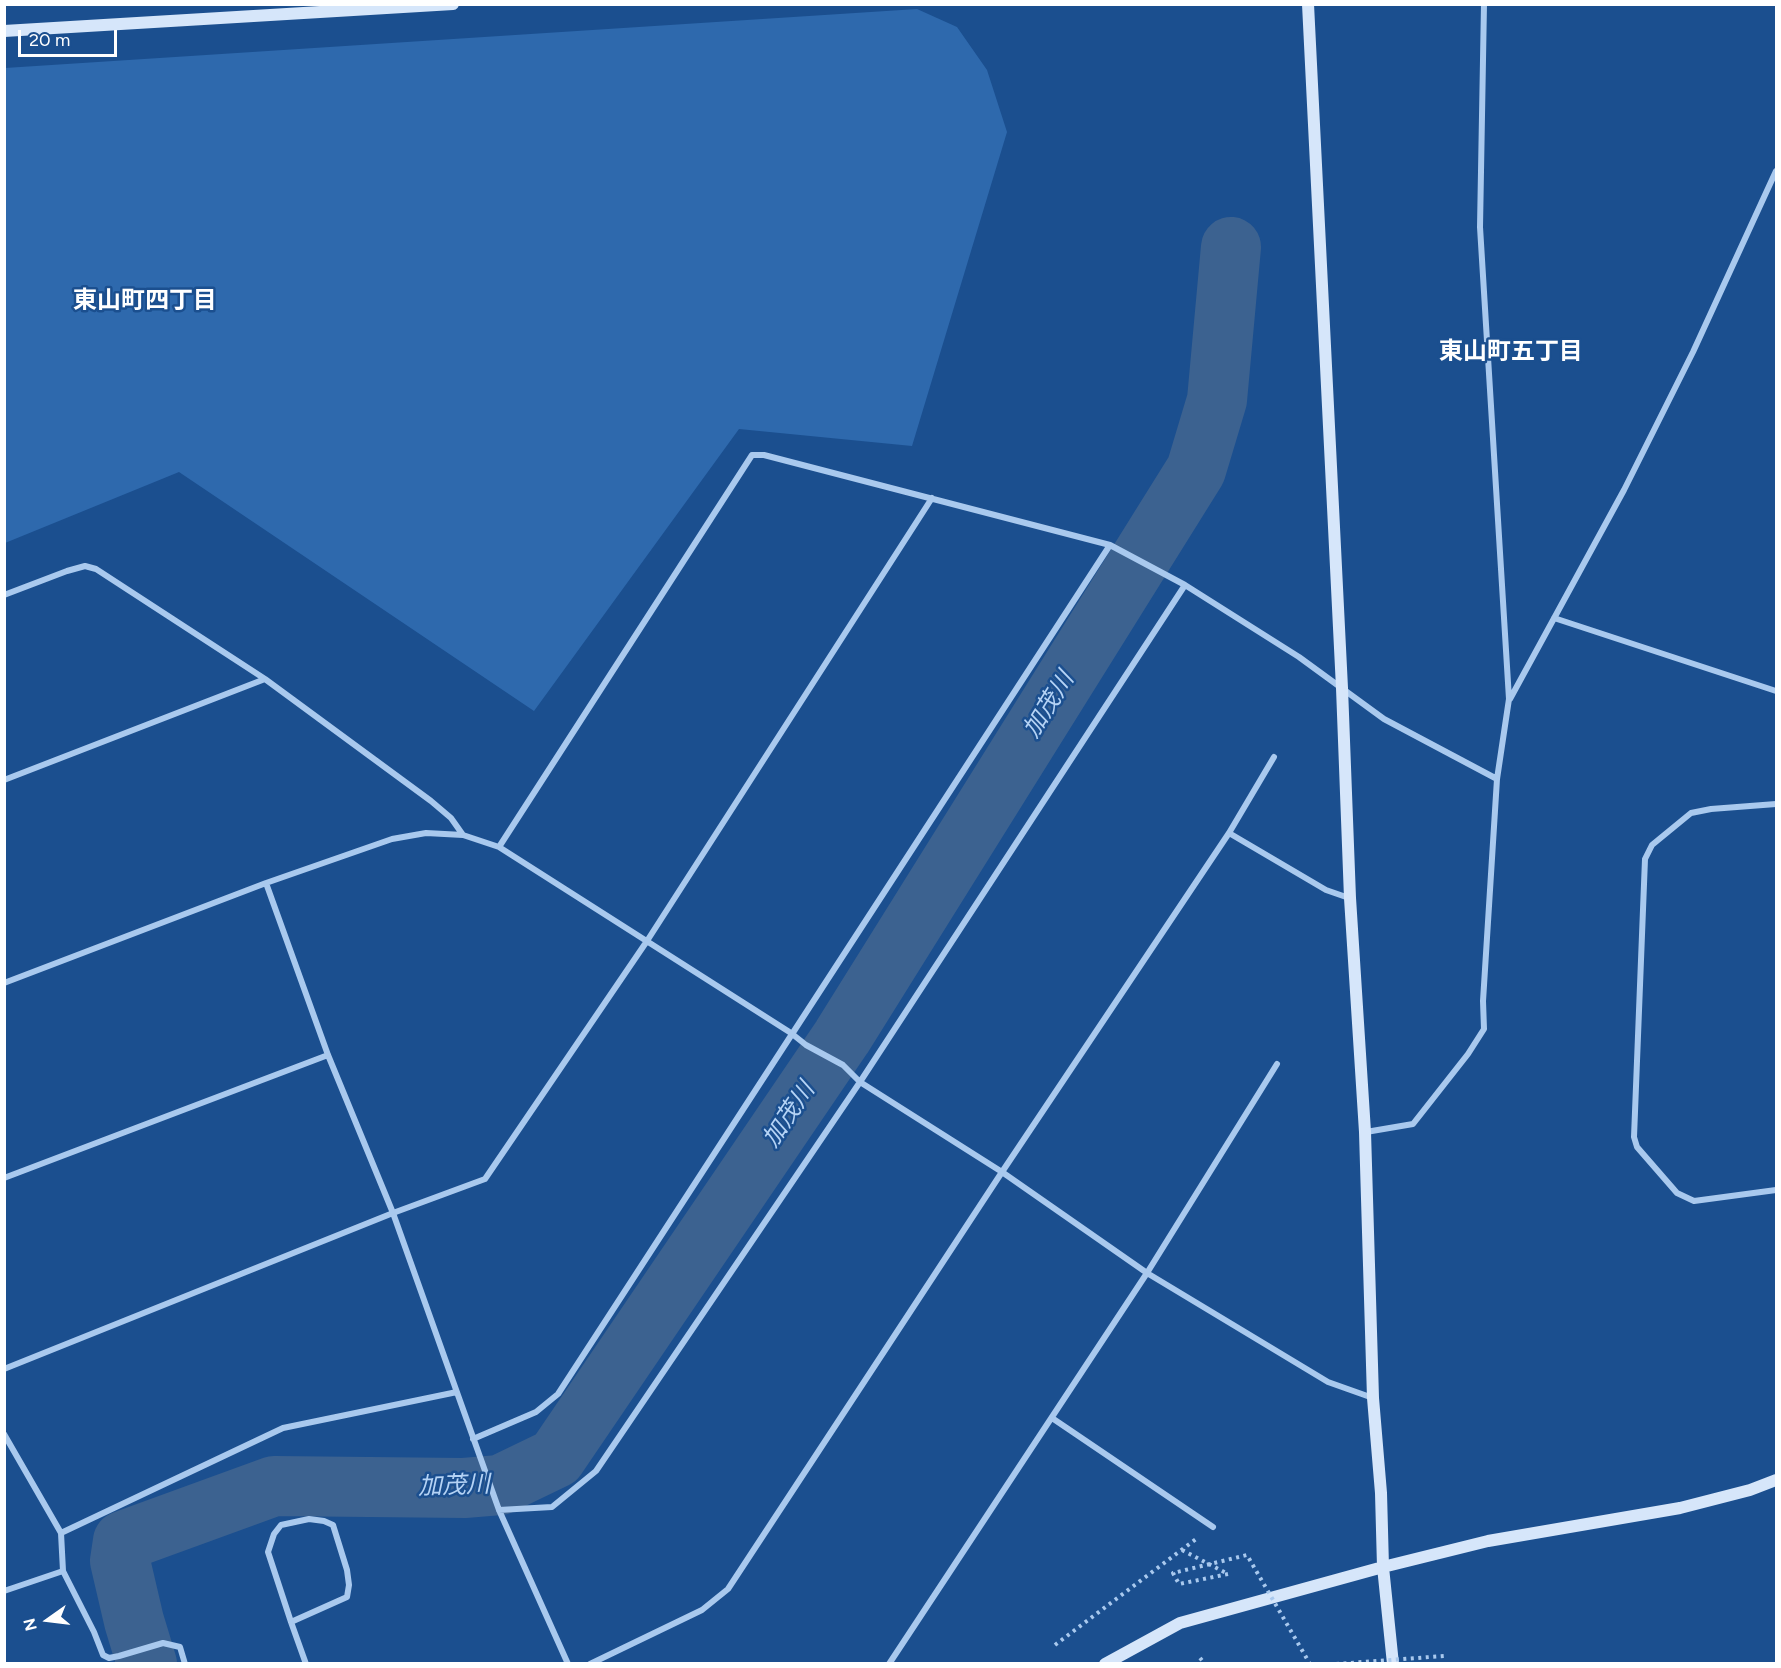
<!DOCTYPE html>
<meta charset="utf-8">
<style>
body{margin:0}
#map{position:relative;width:1781px;height:1668px;overflow:hidden;background:#1b4f8f;font-family:Figtree,sans-serif}
canvas{display:block}
.frame{position:absolute;inset:0;border:6px solid #fff;pointer-events:none}
.north{position:absolute;left:18px;top:1590px;width:60px;height:60px;-webkit-text-stroke:4px #1b4f8f;paint-order:stroke;rotate:256deg;font-size:16px;font-weight:700;line-height:24px;text-align:center;color:#fff}
.north::after{content:'';display:block;margin:auto;width:21px;height:27px;background:#fff;clip-path:polygon(50% 0,100% 100%,50% 72%,0 100%)}
.scale{position:absolute;left:18px;top:30px;width:99px;height:27px;box-sizing:border-box;border:3px solid #fff;border-top:0;padding-left:8px;font-size:18px;line-height:21px;white-space:nowrap;color:#fff;-webkit-text-stroke:4px #1b4f8f;paint-order:stroke}
</style>
<div id="map">
<canvas width="1781" height="1668"></canvas>
<div class="frame"></div>
<div class="north">N</div>
<div class="scale">20 m</div>
</div>
<script>
const ctx = document.querySelector('canvas').getContext('2d');
ctx.lineJoin = 'round';
function fillPath(path, color) {
  ctx.fillStyle = color;
  ctx.fill(path, 'evenodd');
}
function poly(rows) {
  const path = new Path2D();
  for (const r of rows) {
    path.moveTo(r[0], r[1]);
    for (let i = 2; i < r.length; i += 2) path.lineTo(r[i], r[i + 1]);
  }
  return path;
}
function trace(path, color, width, dash) {
  ctx.strokeStyle = color;
  ctx.lineWidth = width;
  ctx.lineCap = dash ? 'butt' : 'round';
  ctx.setLineDash(dash || []);
  ctx.stroke(path);
}
function write(font, color, halo, rows, align = 'center') {
  ctx.font = font + ' Figtree,"Noto Sans JP",sans-serif';
  ctx.lineWidth = 5;
  ctx.setLineDash([]);
  ctx.textBaseline = 'middle';
  ctx.strokeStyle = halo;
  ctx.fillStyle = color;
  for (const [text, x, y, turn = 0] of rows) {
    ctx.save();
    ctx.translate(x, y);
    ctx.rotate((+turn || 0) * Math.PI / 180);
    ctx.textAlign = isNaN(turn) ? turn : align;
    if (halo) ctx.strokeText(text, 0, 0);
    ctx.fillText(text, 0, 0);
    ctx.restore();
  }
}
fillPath(poly([
 [917,9,957,27,987,70,1007,132,912,446,739,429,534,711,179,472,5,543,5,68]
]), '#2e69ad');
trace(poly([
 [147,1664,134,1621,120,1561,123,1541,274,1486,464,1488,500,1485,556,1458,842,1037,1196,470,1217,400,1231,247]
]), '#3c6290', 60);
trace(poly([
 [1182,1550,1228,1574],
 [1055,1645,1196,1539],
 [1200,1658,1205,1664]
]), '#a9c9ee', 4, [3, 4.5]);
trace(poly([
 [4,595,67,571,85,566,96,569,265,679,431,801,451,818,463,835,499,847,791,1033,806,1045,843,1065,860,1082,1002,1172,1147,1273,1328,1382,1373,1398],
 [1554,618,1776,691],
 [1510,699,1624,490,1693,352,1776,171],
 [4,780,265,679],
 [1776,804,1711,809,1691,813,1652,845,1645,859,1634,1137,1637,1147,1677,1193,1694,1201,1776,1190],
 [1229,833,1326,890,1349,898],
 [499,847,752,455,764,455,1110,545,1185,585,1299,657,1384,719,1497,779],
 [266,883,328,1055,393,1213,499,1510,568,1664],
 [4,983,266,883,392,839,426,833,463,835],
 [1366,1132,1413,1124,1468,1054,1484,1029,1483,1001,1497,779,1509,699,1480,227,1484,4],
 [4,1178,328,1055],
 [4,1369,393,1213,485,1179,647,941,932,498],
 [1052,1418,1213,1527],
 [4,1434,61,1533,63,1571,4,1591],
 [473,1439,536,1412,558,1394,1110,545],
 [499,1510,552,1507,596,1471,860,1082,1185,585],
 [61,1533,283,1428,457,1392],
 [63,1571,94,1632,103,1655,109,1658,119,1656,163,1643,180,1647,185,1664],
 [291,1622,347,1597,349,1585,347,1570,333,1525,324,1521,309,1519,281,1525,274,1534,268,1552,291,1622,306,1664],
 [590,1664,702,1610,728,1589,1002,1172,1229,833,1274,757],
 [889,1664,1147,1273,1277,1064]
]), '#a9c9ee', 6);
trace(poly([
 [1308,4,1342,688,1350,898,1365,1132,1373,1398,1381,1493,1383,1567,1393,1664],
 [4,31,453,4],
 [1105,1664,1180,1623,1383,1567,1488,1541,1680,1508,1750,1490,1776,1480]
]), '#d6e6fa', 12);
trace(poly([
 [1228,1574,1179,1584,1173,1573,1247,1555,1310,1664],
 [1336,1664,1444,1656]
]), '#a9c9ee', 4, [3, 4.5]);
write('bold 24px', '#fff', '#1b4f8f', [
 ["東山町四丁目",145,301],
 ["東山町五丁目",1511,352]
]);
write('italic 24px', '#b5d3f5', '#1b4f8f', [
 ["加茂川",1049,705,-58],
 ["加茂川",789,1115,-56],
 ["加茂川",454,1486,-2]
]);
</script>
